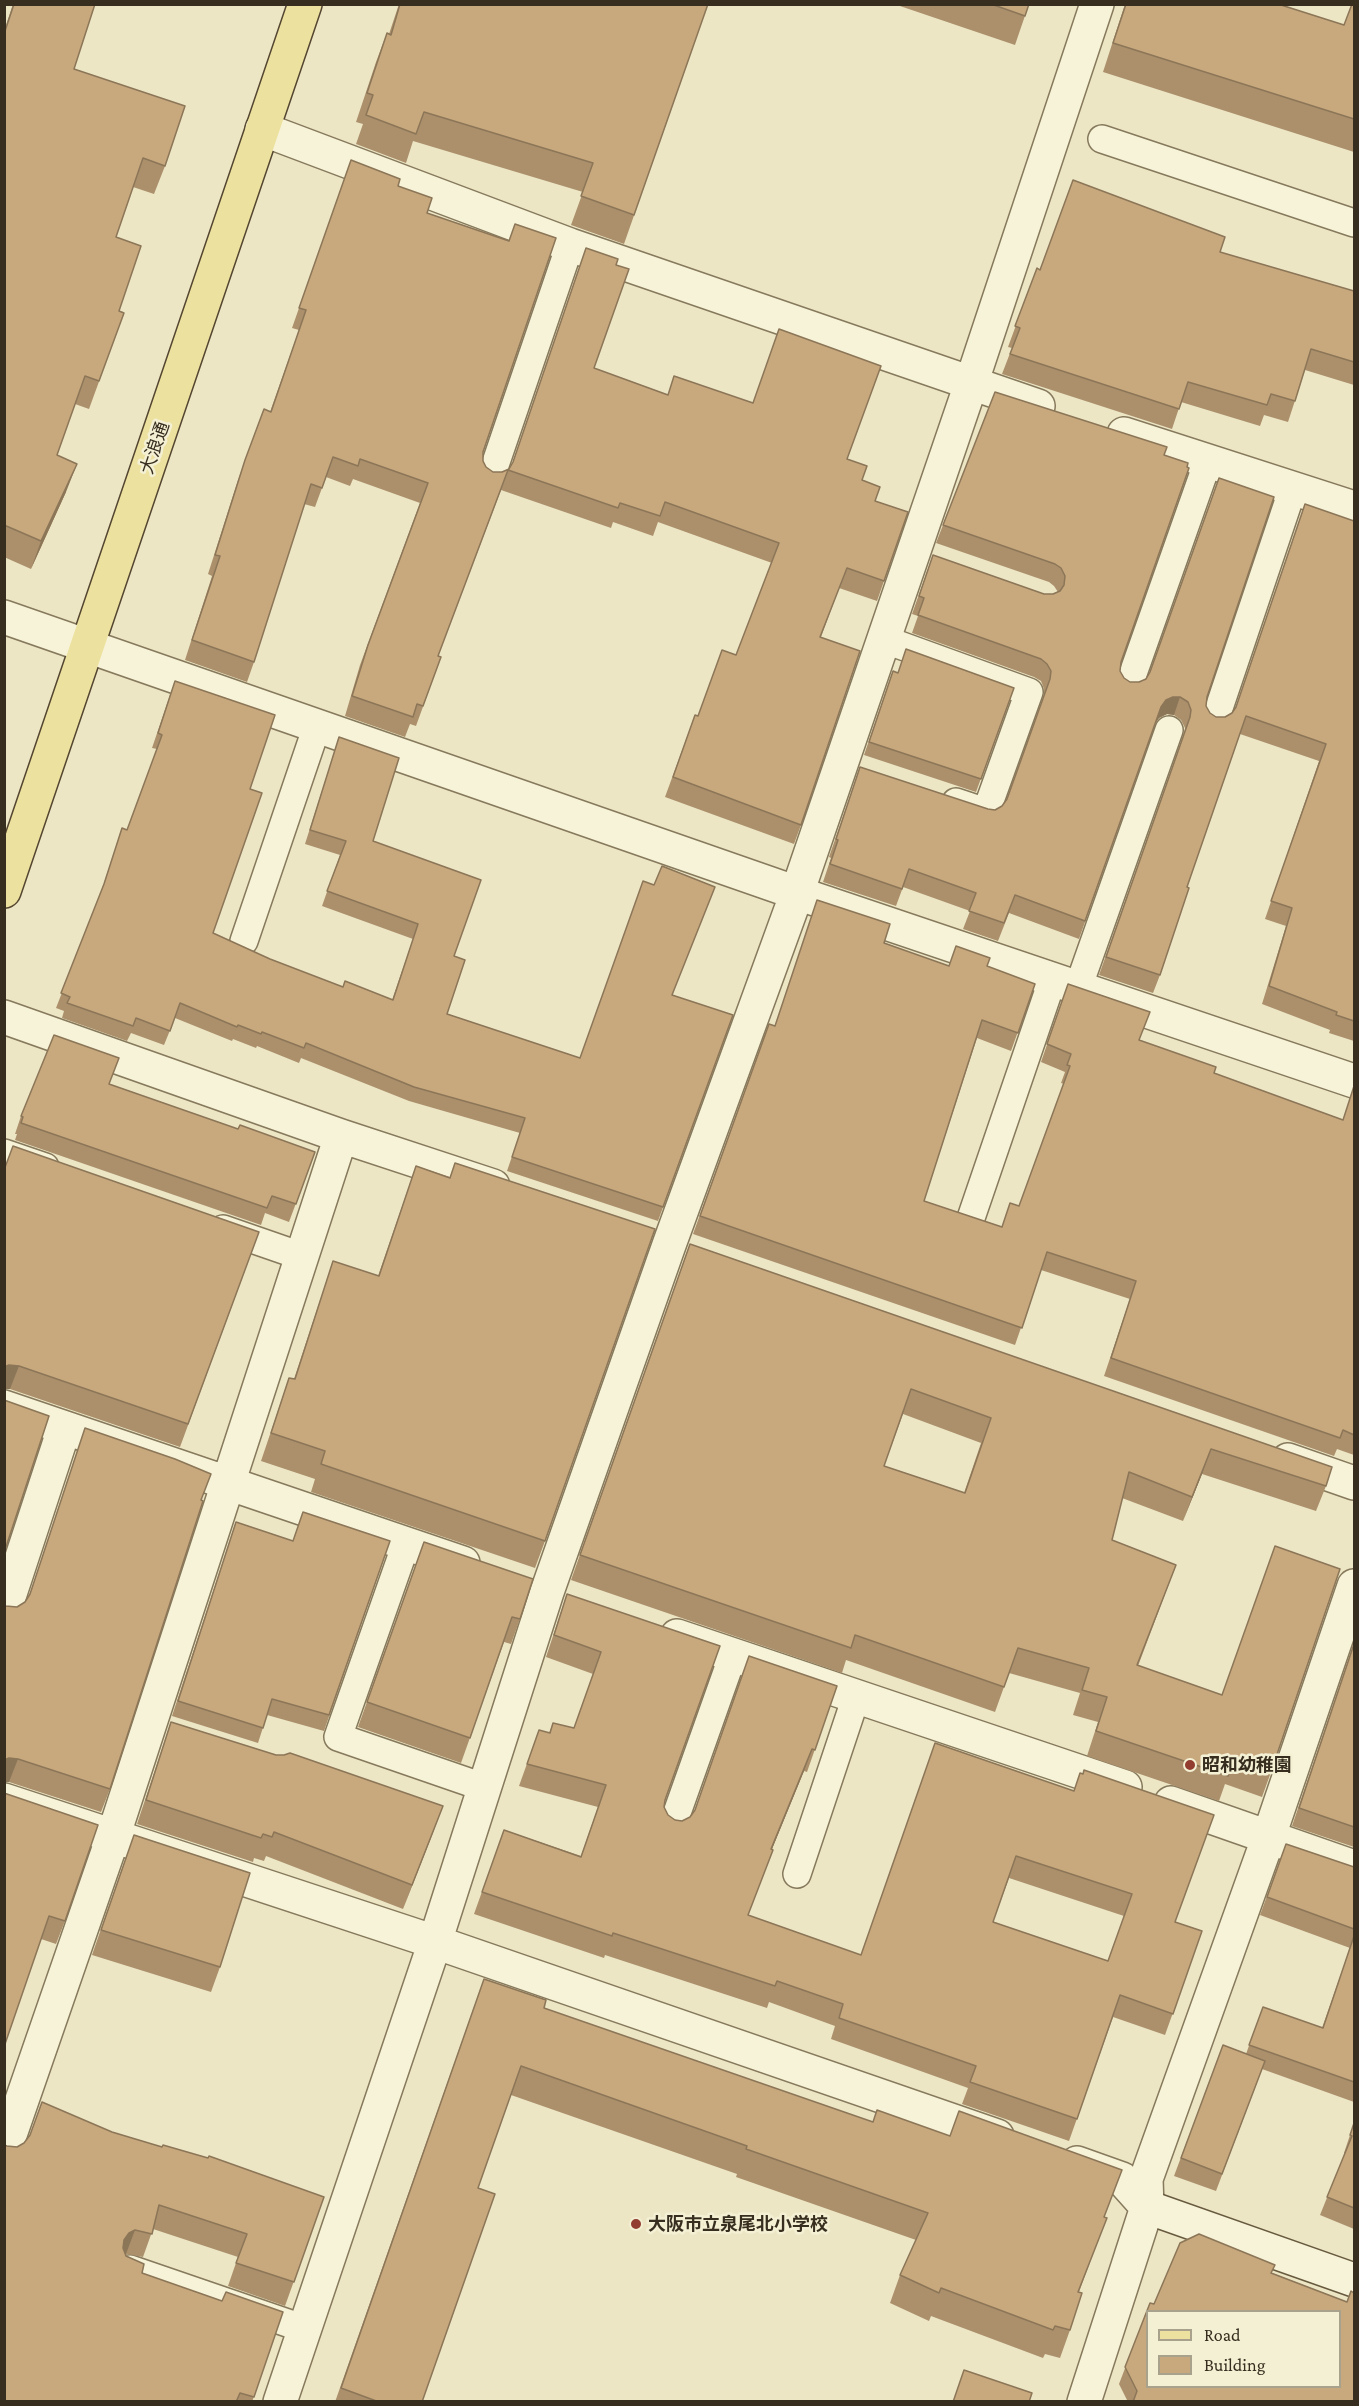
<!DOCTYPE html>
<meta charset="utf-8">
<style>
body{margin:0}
#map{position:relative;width:1359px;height:2406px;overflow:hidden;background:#ece6c5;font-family:"Crimson Pro",serif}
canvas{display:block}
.frame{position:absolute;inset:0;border:6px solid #372e1f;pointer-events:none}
.legend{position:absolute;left:1146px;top:2310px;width:195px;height:78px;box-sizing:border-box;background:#f4f0d4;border:2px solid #a8a28c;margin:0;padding:8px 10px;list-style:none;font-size:18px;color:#372e1f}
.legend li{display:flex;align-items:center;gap:12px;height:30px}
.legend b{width:30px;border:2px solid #a8a28c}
</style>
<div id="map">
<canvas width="1359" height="2406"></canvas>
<div class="frame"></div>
<ul class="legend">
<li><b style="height:8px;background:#ede19f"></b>Road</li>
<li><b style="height:16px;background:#c8a87d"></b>Building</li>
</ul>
</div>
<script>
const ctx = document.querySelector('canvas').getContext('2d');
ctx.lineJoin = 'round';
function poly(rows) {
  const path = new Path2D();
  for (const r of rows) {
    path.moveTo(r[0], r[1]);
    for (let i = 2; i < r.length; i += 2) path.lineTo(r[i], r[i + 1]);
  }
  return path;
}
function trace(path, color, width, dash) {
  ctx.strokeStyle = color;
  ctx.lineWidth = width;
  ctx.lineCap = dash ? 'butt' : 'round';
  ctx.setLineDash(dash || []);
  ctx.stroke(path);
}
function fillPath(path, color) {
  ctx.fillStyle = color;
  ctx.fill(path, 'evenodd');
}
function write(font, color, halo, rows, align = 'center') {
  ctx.font = font + ' "Crimson Pro","Noto Sans JP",serif';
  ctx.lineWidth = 5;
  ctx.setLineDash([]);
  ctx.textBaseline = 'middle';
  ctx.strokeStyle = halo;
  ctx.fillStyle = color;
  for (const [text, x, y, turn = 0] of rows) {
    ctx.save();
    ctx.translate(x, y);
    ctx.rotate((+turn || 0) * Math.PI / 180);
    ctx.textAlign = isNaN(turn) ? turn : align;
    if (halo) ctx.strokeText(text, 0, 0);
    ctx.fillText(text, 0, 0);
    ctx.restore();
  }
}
const lane = poly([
 [1102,139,1354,223],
 [491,477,570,245],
 [883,639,1029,692,986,812,956,802],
 [1129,685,1208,461],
 [1215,720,1293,488],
 [244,941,317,726],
 [1078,988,1169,730],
 [4,1153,45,1167],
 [971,1218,1052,981],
 [223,1229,301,1256],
 [406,1544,338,1737,483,1787],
 [672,1827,733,1655],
 [797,1874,856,1697],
 [130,2269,305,2329]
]);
const street = poly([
 [262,129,570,245,1038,406],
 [1124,434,1354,508],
 [4,617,797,893,1354,1081],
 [4,1017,341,1136,493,1186],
 [4,1407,463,1563],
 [1288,1460,1354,1483],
 [4,1612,64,1429],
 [677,1636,1125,1787],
 [4,1800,435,1942,997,2136],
 [1171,1803,1354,1867],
 [4,2152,113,1837,341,1136],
 [1077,2163,1122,2179,1147,2207],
 [280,2402,435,1942,547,1592,669,1245,797,893,971,384,1097,4],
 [1084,2402,1147,2207,1146,2179,1269,1836,1354,1586]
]);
const secondary = poly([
 [1147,2207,1354,2280]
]);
const primary = poly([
 [4,891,305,4]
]);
trace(lane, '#86795c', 30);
trace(street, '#86795c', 36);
trace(secondary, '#685a3f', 36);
trace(primary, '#544630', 36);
trace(lane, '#f7f3d8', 27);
trace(street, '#f7f3d8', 33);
trace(secondary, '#f7f3d8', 33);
trace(primary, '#ede19f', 33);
fillPath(poly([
 [13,4,95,4,74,69,165,166,154,194,133,187,116,237,119,311,124,313,89,409,75,404,57,455,66,492,31,569,4,557,4,31],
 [399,4,708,4,624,244,571,225,583,192,413,141,406,163,356,144,363,124,356,122,376,62,387,33,389,34],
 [894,4,1029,4,1015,45],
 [1125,4,1278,4,1344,25,1354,4,1354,152,1103,72],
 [351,160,398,186,427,213,483,452,483,461,486,467,493,472,502,472,509,469,512,464,616,265,594,368,847,459,862,480,875,501,884,581,877,601,839,588,821,637,801,825,794,844,665,797,695,715,698,716,736,655,772,563,658,522,653,536,613,522,611,528,501,490,438,656,441,657,416,726,410,724,405,737,345,716,360,665,420,503,353,479,350,486,326,477,315,507,304,504,254,662,247,682,185,660,212,576,208,574,238,480,264,409,270,412,299,330,292,328],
 [1220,252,1354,291,1354,385,1305,370,1288,422,1264,415,1260,426,1181,402,1172,429,1002,374,1012,348,1008,347,1037,268,1040,270],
 [1164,455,1121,662,1120,671,1124,678,1130,682,1207,697,1206,706,1210,713,1216,717,1225,717,1232,713,1354,521,1354,1041,1329,1033,1330,1030,1262,1004,1286,926,1265,919,1319,761,1240,734,1187,887,1160,975,1153,993,1099,975,1184,735,1185,728,1181,720,1174,715,1167,714,1159,718,1155,724,1079,939,1009,913,998,941,963,929,970,911,903,887,896,906,823,882,831,858,829,857,854,785,988,809,995,810,1002,806,1007,800,1044,697,1044,689,1041,681,1034,677,912,633,918,616,912,614,933,555,1044,594,1053,594,1058,592,1054,586,1049,582,936,543,943,525],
 [893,671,898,673,1014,688,976,792,864,755],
 [170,695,250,789,213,933,270,959,343,987,392,1000,413,939,322,906,340,855,305,844,339,737,373,841,454,956,447,1014,580,1058,672,995,733,1015,658,1221,507,1171,520,1133,409,1101,301,1058,299,1063,257,1046,256,1048,233,1039,232,1041,175,1018,164,1045,131,1033,127,1041,62,1018,64,1011,56,1008,101,892,122,828,127,830,157,749,152,748],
 [817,900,884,943,949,966,987,966,1035,984,1011,1051,977,1038,924,1201,1002,1227,1010,1203,1019,1206,1064,1084,1061,1083,1065,1072,1041,1062,1068,984,1139,1040,1214,1073,1343,1120,1354,1086,1354,1455,1337,1449,1334,1456,1104,1376,1130,1299,1041,1270,1015,1345,693,1234,769,1024,775,1026],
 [109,1084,238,1129,315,1152,289,1222,265,1213,261,1225,15,1140,17,1134,15,1134,21,1116],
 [455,1163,545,1541,535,1568,311,1492,315,1479,261,1461,289,1378,294,1379,333,1261,378,1276,416,1166,450,1177],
 [4,1169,259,1232,180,1447,10,1389,4,1389],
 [690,1244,1326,1486,1316,1511,1202,1474,1183,1521,1122,1498,1112,1540,1176,1565,1138,1666,1271,1772,1262,1797,1225,1784,1219,1801,1087,1756,1098,1722,1073,1715,1080,1693,1009,1673,995,1712,846,1660,842,1673,571,1580],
 [903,1414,981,1443,964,1493,884,1466],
 [85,1428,201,1500,110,1789,101,1812,9,1782,6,1606,17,1607,25,1602,29,1597],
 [236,1522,293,1541,390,1541,324,1731,267,1715,258,1743,172,1716],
 [424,1542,520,1619,511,1644,504,1642,461,1763,358,1727],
 [567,1594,720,1646,665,1800,664,1807,668,1815,675,1820,682,1821,690,1817,837,1686,807,1772,804,1771,772,1849,748,1915,861,1955,935,1743,1175,1922,1202,1931,1165,2035,1113,2017,1069,2141,962,2104,968,2088,831,2039,835,2026,769,2002,767,2008,605,1955,604,1958,474,1914,504,1830,581,1856,598,1807,519,1786,539,1730,549,1733,553,1723,574,1728,593,1674,546,1657],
 [1009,1878,1124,1916,1108,1961,993,1922],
 [1354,1643,1354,1847,1292,1826],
 [171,1722,434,1830,403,1909,266,1856,264,1861,254,1858,253,1862,137,1824],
 [4,1793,65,1921,56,1944,41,1939],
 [1286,1844,1354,1867,1354,2102,1262,2069,1216,2191,1174,2176,1223,2045,1246,2054,1263,2007,1322,2028,1350,1948,1260,1915],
 [125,1860,220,1967,211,1992,92,1955],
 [474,2007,544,2008,1104,2217,1096,2246,1079,2292,1070,2330,1060,2358,1045,2354,1043,2358,931,2316,929,2321,890,2303,900,2275,916,2240,736,2177,737,2174,511,2095,478,2188,422,2402,335,2402],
 [1354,2123,1354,2229,1320,2215,1345,2153,1344,2153],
 [112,2132,324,2197,285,2306,228,2286,238,2257,153,2229,143,2257,126,2254,142,2273,222,2301,283,2312,252,2402,4,2402,7,2146,17,2147],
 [1272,2273,1347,2302,1354,2402,1128,2402,1119,2384,1150,2303,1154,2304]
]), '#ac906c');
fillPath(poly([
 [77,464,66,492,31,569,41,541],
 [1173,697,1180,697,1174,715,1167,714,1159,718,1154,725,1161,707,1166,700],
 [9,1365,19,1366,10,1389,4,1389,4,1367],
 [1211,1449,1202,1474,1183,1521,1192,1497],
 [812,1749,804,1771,763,1871,771,1849],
 [9,1758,18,1759,9,1782,4,1782,4,1760],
 [443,1806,434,1830,403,1909,412,1885],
 [135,2230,126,2254,120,2257,124,2240,129,2233]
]), '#8c7658');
const building = poly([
 [14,4,95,4,74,69,185,106,165,166,143,158,116,237,141,246,119,311,124,313,99,381,85,376,57,455,77,464,41,541,4,525,4,34,14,4],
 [400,4,708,4,634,215,581,196,593,163,424,112,416,134,366,115,373,95,367,93,387,33,391,35,400,4],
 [991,4,1029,4,1025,16,991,4],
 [1126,4,1278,4,1344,25,1352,4,1354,4,1354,119,1113,43,1126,4],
 [351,160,400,179,398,186,432,198,427,213,509,241,515,224,556,238,483,452,483,461,486,467,493,472,502,472,509,469,513,462,586,248,618,259,616,265,629,269,594,368,668,395,674,376,753,403,779,329,881,366,847,459,867,466,862,480,880,487,875,501,908,512,884,581,847,568,820,637,860,651,801,825,673,777,695,715,698,716,722,650,736,655,779,543,665,502,660,516,620,503,618,508,508,470,438,656,441,657,423,706,417,704,413,717,352,696,368,645,428,483,360,459,358,466,333,457,322,488,311,484,254,662,192,640,220,556,215,555,245,460,264,409,271,412,306,310,299,308,351,160],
 [1073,180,1225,237,1220,252,1354,291,1354,362,1311,349,1295,401,1271,394,1267,405,1188,382,1179,409,1010,354,1020,328,1015,326,1037,268,1040,270,1073,180],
 [995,392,1167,447,1164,455,1188,463,1187,467,1189,468,1121,662,1120,671,1124,678,1130,682,1139,682,1146,679,1150,672,1219,478,1274,497,1207,697,1206,706,1210,713,1216,717,1225,717,1232,713,1236,707,1305,504,1354,521,1354,1021,1336,1015,1337,1012,1269,986,1292,908,1271,901,1326,744,1246,716,1187,887,1189,888,1160,975,1106,957,1190,717,1191,710,1188,702,1180,697,1173,697,1166,700,1161,707,1085,921,1015,895,1004,923,969,911,976,893,909,869,902,889,830,864,838,840,836,839,860,767,988,809,995,810,1002,806,1007,799,1050,679,1051,671,1047,664,1041,659,918,615,924,598,919,596,933,555,1044,594,1053,594,1060,591,1064,585,1065,576,1061,568,1055,564,943,525,995,392],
 [906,649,1014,688,981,779,869,742,893,671,898,673,906,649],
 [175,681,275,715,250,789,262,793,213,933,270,959,343,987,345,981,393,1000,418,924,327,891,346,841,310,830,339,737,399,758,373,841,481,880,454,956,465,960,447,1014,580,1058,643,881,654,885,662,866,715,887,672,995,733,1015,663,1207,512,1157,525,1118,414,1087,306,1043,304,1048,262,1032,261,1034,238,1025,237,1027,180,1003,170,1031,136,1018,133,1026,67,1003,70,997,61,993,104,884,122,828,127,830,162,735,158,733,175,681],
 [817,900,890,924,884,943,949,966,956,946,990,958,987,966,1035,984,1018,1033,982,1020,924,1201,1002,1227,1010,1203,1019,1206,1070,1066,1067,1065,1071,1054,1047,1044,1068,984,1150,1012,1139,1040,1216,1067,1214,1073,1343,1120,1354,1086,1354,1435,1343,1430,1340,1438,1111,1358,1136,1281,1047,1252,1022,1328,700,1216,769,1024,775,1026,817,900],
 [54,1035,119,1058,109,1084,238,1129,240,1125,315,1152,296,1204,272,1196,267,1208,21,1123,23,1117,21,1116,54,1035],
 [13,1146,259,1232,188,1424,19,1366,9,1365,4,1367,4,1170,13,1146],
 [455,1163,655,1229,545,1541,321,1464,325,1451,271,1433,289,1378,295,1379,333,1261,379,1276,416,1166,450,1178,455,1163],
 [690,1244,1332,1467,1326,1486,1211,1449,1192,1497,1129,1472,1112,1540,1176,1565,1137,1665,1222,1695,1275,1546,1340,1569,1271,1772,1234,1759,1228,1776,1096,1731,1107,1697,1082,1690,1089,1668,1018,1648,1004,1687,855,1635,851,1648,580,1555,690,1244],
 [911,1389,991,1418,965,1493,884,1466,911,1389],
 [4,1400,49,1416,4,1553,4,1400],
 [85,1428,175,1459,211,1474,201,1500,203,1501,110,1789,18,1759,9,1758,4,1760,4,1605,6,1606,17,1607,25,1602,30,1594,85,1428],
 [303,1512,390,1541,329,1715,272,1699,263,1728,178,1701,236,1522,293,1541,303,1512],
 [424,1542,533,1579,520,1619,512,1617,470,1738,367,1702,424,1542],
 [567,1594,720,1646,665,1800,664,1807,668,1815,675,1820,682,1821,690,1817,695,1810,749,1656,837,1686,815,1750,812,1749,771,1849,773,1850,748,1915,861,1955,935,1743,1074,1791,1080,1773,1083,1774,1084,1770,1214,1815,1175,1922,1202,1931,1173,2014,1120,1995,1077,2119,970,2082,976,2066,839,2018,843,2004,777,1981,775,1986,613,1933,612,1936,482,1892,504,1830,581,1857,606,1785,527,1764,539,1730,550,1733,553,1723,574,1728,601,1652,554,1635,567,1594],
 [1016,1856,1132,1894,1108,1961,993,1922,1016,1856],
 [1354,1644,1354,1827,1299,1808,1354,1644],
 [171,1722,276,1755,284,1755,290,1753,443,1806,412,1885,274,1832,272,1837,263,1834,261,1838,146,1800,171,1722],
 [4,1793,98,1825,65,1921,49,1916,4,2047,4,1793],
 [134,1835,250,1873,220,1967,101,1930,134,1835],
 [1286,1844,1354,1867,1354,1929,1267,1897,1286,1844],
 [1354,1936,1354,2082,1249,2045,1263,2007,1323,2028,1354,1936],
 [484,1979,546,2000,544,2008,873,2122,877,2110,950,2136,959,2111,1122,2170,1104,2217,1107,2218,1078,2292,1082,2293,1070,2330,1055,2326,1053,2330,941,2288,939,2293,900,2275,928,2213,746,2149,747,2146,521,2066,478,2188,495,2194,422,2402,379,2402,341,2388,484,1979],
 [1223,2045,1265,2061,1222,2174,1181,2158,1223,2045],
 [42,2102,112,2132,162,2147,163,2145,208,2158,209,2156,324,2197,294,2282,236,2263,247,2234,159,2205,152,2234,135,2230,129,2233,124,2240,123,2248,126,2256,144,2264,142,2273,222,2301,226,2292,283,2312,254,2397,240,2393,236,2402,4,2402,4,2145,7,2146,17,2147,24,2143,30,2135,42,2102],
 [1354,2123,1354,2208,1327,2197,1352,2136,1350,2135,1354,2123],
 [1199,2234,1275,2265,1271,2273,1347,2302,1351,2291,1354,2293,1354,2402,1133,2402,1137,2391,1125,2367,1150,2303,1154,2304,1180,2243,1199,2234],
 [1148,2312,1340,2312,1340,2386,1148,2386,1148,2312],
 [964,2370,1032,2393,1029,2402,953,2402,964,2370]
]);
fillPath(building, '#c8a87d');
trace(building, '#8c7658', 1.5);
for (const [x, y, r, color] of [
 [1190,1765,6,"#923d2f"],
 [636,2224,6,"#923d2f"]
]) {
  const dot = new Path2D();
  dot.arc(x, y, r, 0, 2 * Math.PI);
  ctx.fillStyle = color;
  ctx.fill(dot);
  trace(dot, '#f4f0d4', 2);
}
write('18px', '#372e1f', '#f4f0d4', [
 ["大浪通",155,448,-71]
]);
write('bold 18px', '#372e1f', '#f4f0d4', [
 ["昭和幼稚園",1202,1765],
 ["大阪市立泉尾北小学校",648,2224]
], 'left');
</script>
